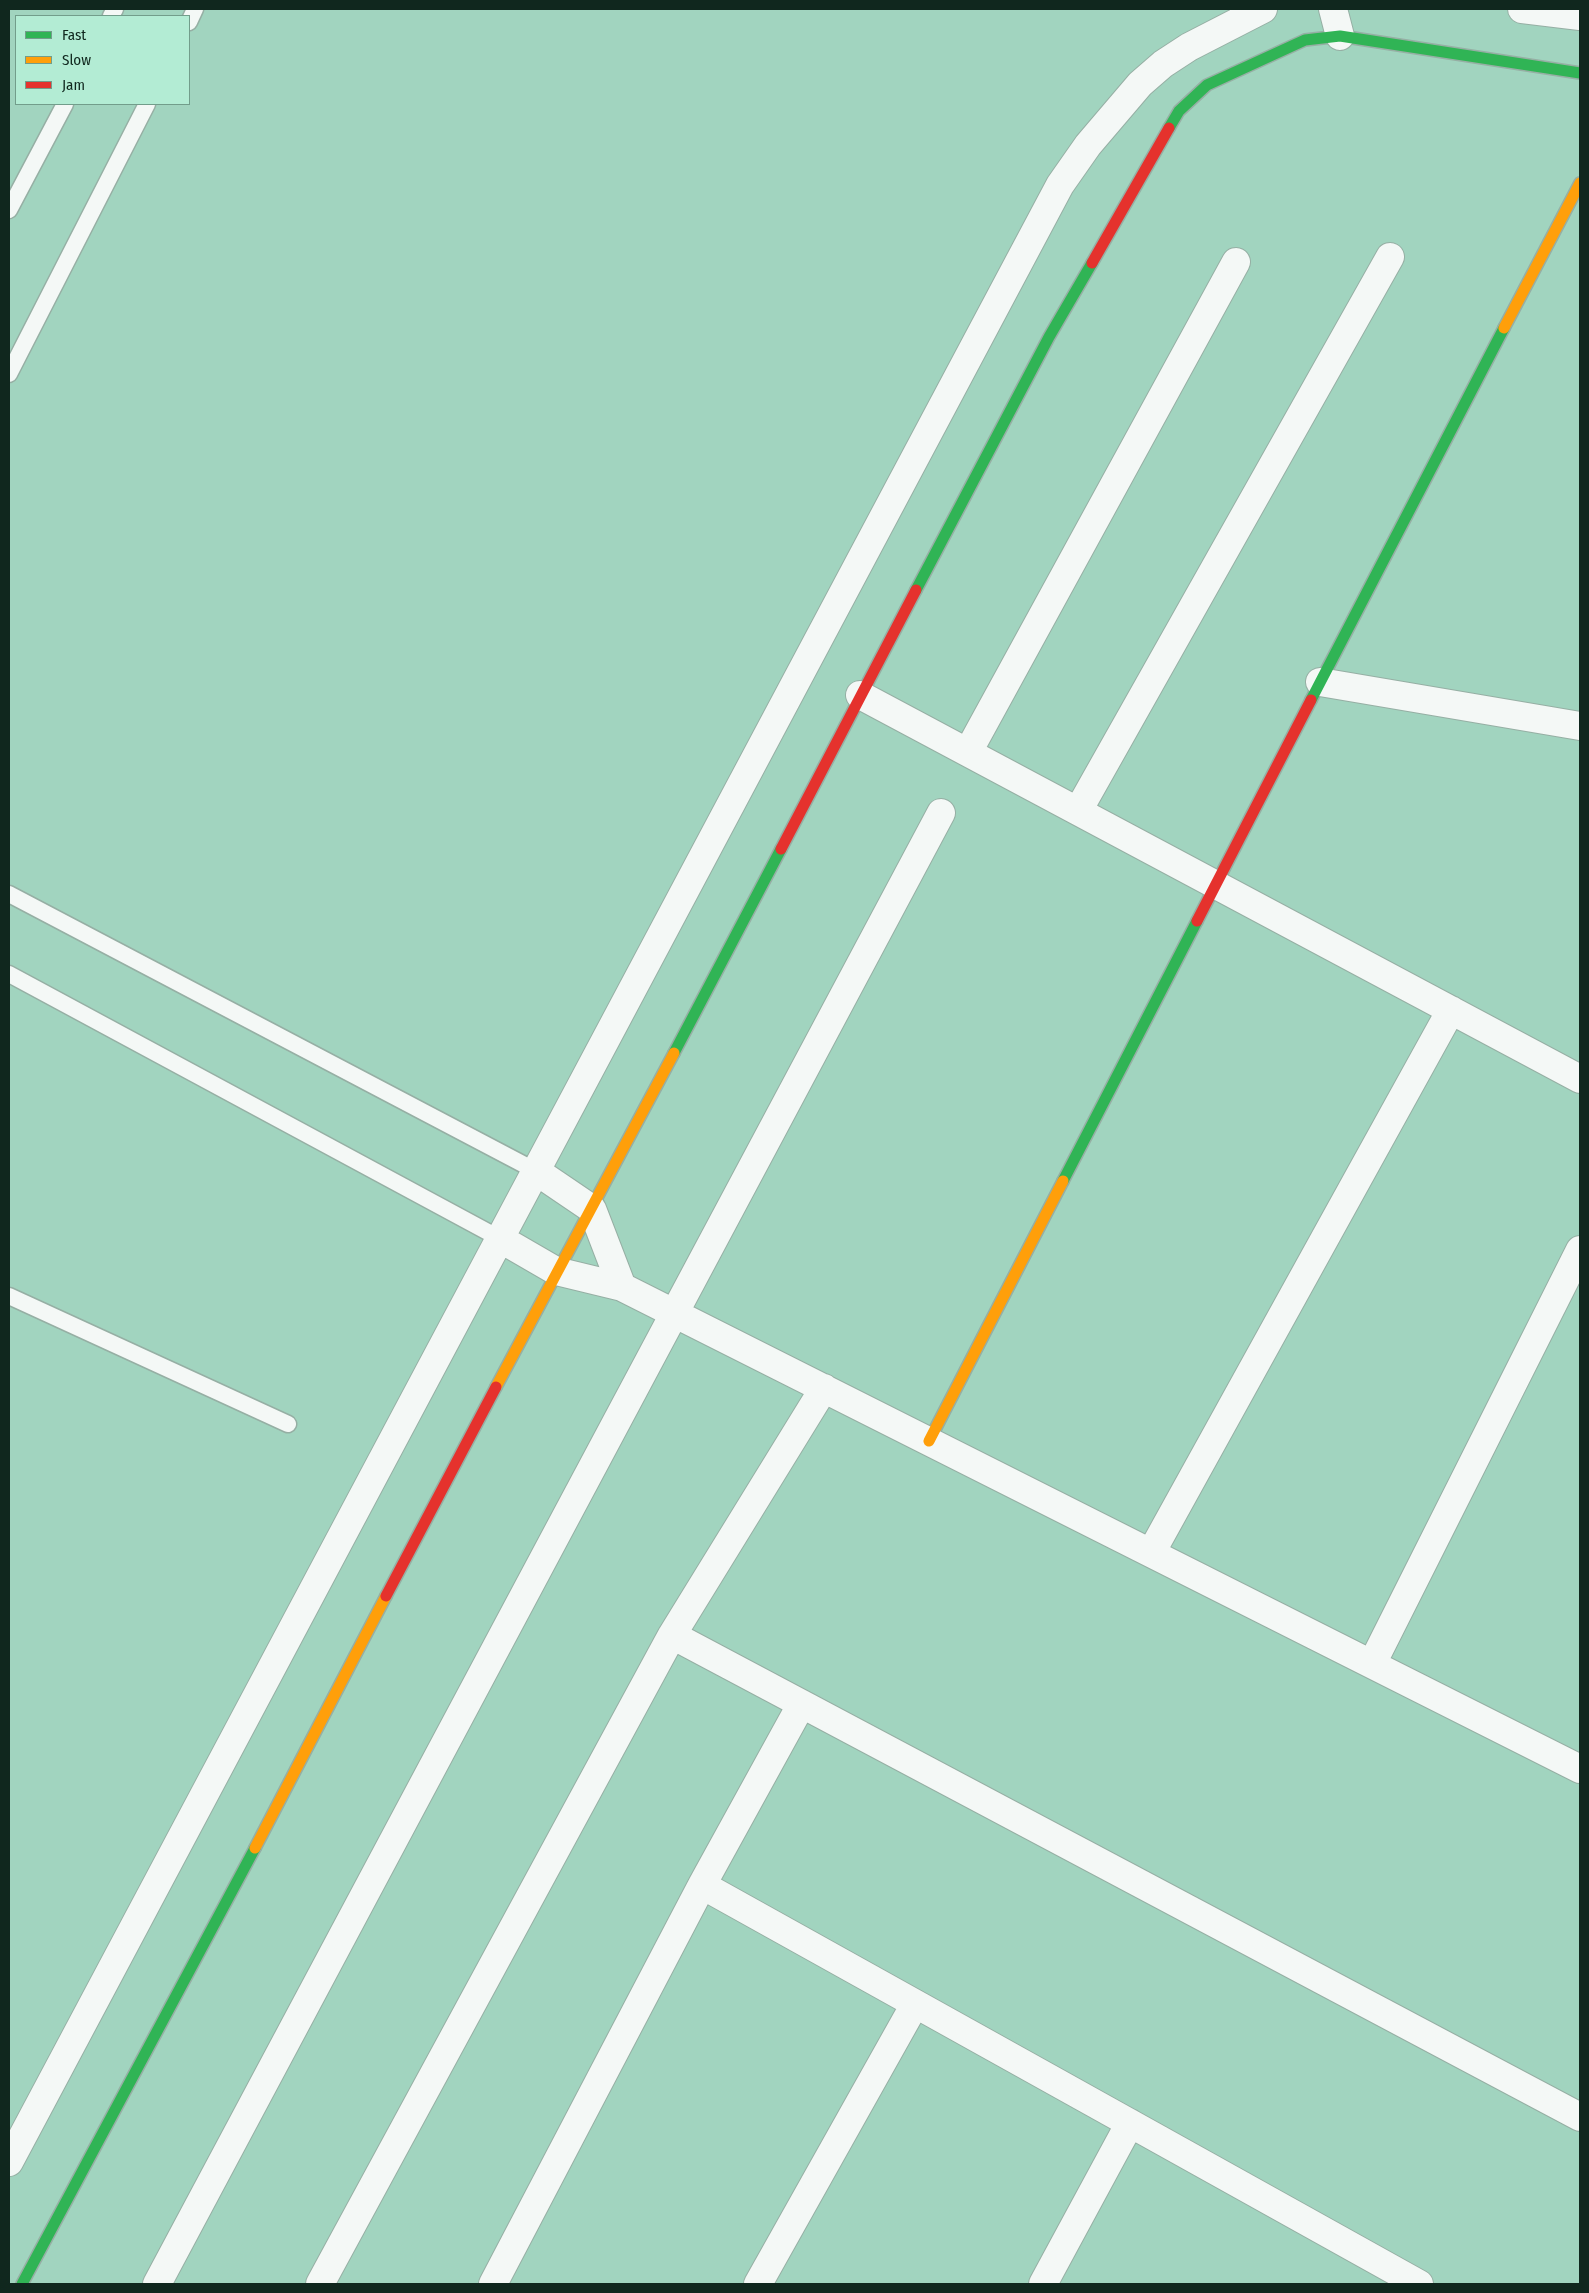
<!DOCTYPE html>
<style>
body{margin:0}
#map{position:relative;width:1589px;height:2293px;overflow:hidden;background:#b3d2c5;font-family:"Fira Sans Condensed",sans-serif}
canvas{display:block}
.frame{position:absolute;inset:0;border:10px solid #10271e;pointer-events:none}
.legend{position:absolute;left:15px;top:15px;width:175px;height:90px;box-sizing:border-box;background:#b3ecd4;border:1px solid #729d8b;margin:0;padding:6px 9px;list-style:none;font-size:15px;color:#10271e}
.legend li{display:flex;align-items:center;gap:10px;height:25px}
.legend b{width:25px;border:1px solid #729d8b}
</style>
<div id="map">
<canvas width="1589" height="2293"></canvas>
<div class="frame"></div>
<ul class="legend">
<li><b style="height:6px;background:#30b455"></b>Fast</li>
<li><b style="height:6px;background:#ff9f0a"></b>Slow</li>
<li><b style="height:6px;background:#e5322d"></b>Jam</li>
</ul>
</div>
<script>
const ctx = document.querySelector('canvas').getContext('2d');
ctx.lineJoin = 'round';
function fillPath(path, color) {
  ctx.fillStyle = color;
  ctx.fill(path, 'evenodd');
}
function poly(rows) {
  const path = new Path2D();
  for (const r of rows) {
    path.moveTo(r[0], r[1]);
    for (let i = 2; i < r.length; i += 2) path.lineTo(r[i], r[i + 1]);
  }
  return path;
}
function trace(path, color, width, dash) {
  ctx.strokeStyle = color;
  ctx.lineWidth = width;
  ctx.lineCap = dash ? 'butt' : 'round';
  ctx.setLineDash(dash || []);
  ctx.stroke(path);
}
fillPath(poly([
 [9,9,1580,9,1580,2284,9,2284],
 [16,16,189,16,189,104,16,104]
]), '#a1d4bf');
const lane = poly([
 [111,16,115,9],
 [189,22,195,9],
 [9,210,65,104],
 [9,374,147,104],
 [9,894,536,1171],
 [9,974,499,1238],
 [9,1296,288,1424]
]);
const street = poly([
 [1333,9,1340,36],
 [1522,9,1580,16],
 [1320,682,1580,726],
 [860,695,1580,1079],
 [968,752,1236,262],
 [1078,811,1390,257],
 [536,1171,592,1209,622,1287],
 [499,1238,556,1271,622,1287,1580,1769],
 [1151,1553,1451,1010],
 [672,1635,1580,2117],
 [1372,1664,1580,1250],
 [702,1885,1419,2284],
 [9,2162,1060,185,1088,145,1140,84,1163,64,1189,47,1263,9],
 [157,2284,941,813],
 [320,2284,672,1635,824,1388],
 [493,2284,702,1885,801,1705],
 [758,2284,915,2004],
 [1043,2284,1130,2123]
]);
const fast = poly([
 [1169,128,1179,111,1207,85,1305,40,1340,36,1580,73],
 [916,590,1049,337,1092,263],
 [1311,700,1504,328],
 [674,1053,781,849],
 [1063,1181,1197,921],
 [22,2284,255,1848]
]);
const slow = poly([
 [1504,328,1580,183],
 [496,1387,674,1053],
 [929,1441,1063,1181],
 [255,1848,386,1596]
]);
const jam = poly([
 [1092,263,1169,128],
 [781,849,916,590],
 [1197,921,1311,700],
 [386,1596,496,1387]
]);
trace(lane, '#96afa4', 19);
trace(street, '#96afa4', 30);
trace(fast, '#96afa4', 14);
trace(slow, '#96afa4', 14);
trace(jam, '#96afa4', 14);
trace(lane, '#f4f8f6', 16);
trace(street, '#f4f8f6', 28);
trace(fast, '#30b455', 11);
trace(slow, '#ff9f0a', 11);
trace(jam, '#e5322d', 11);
</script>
